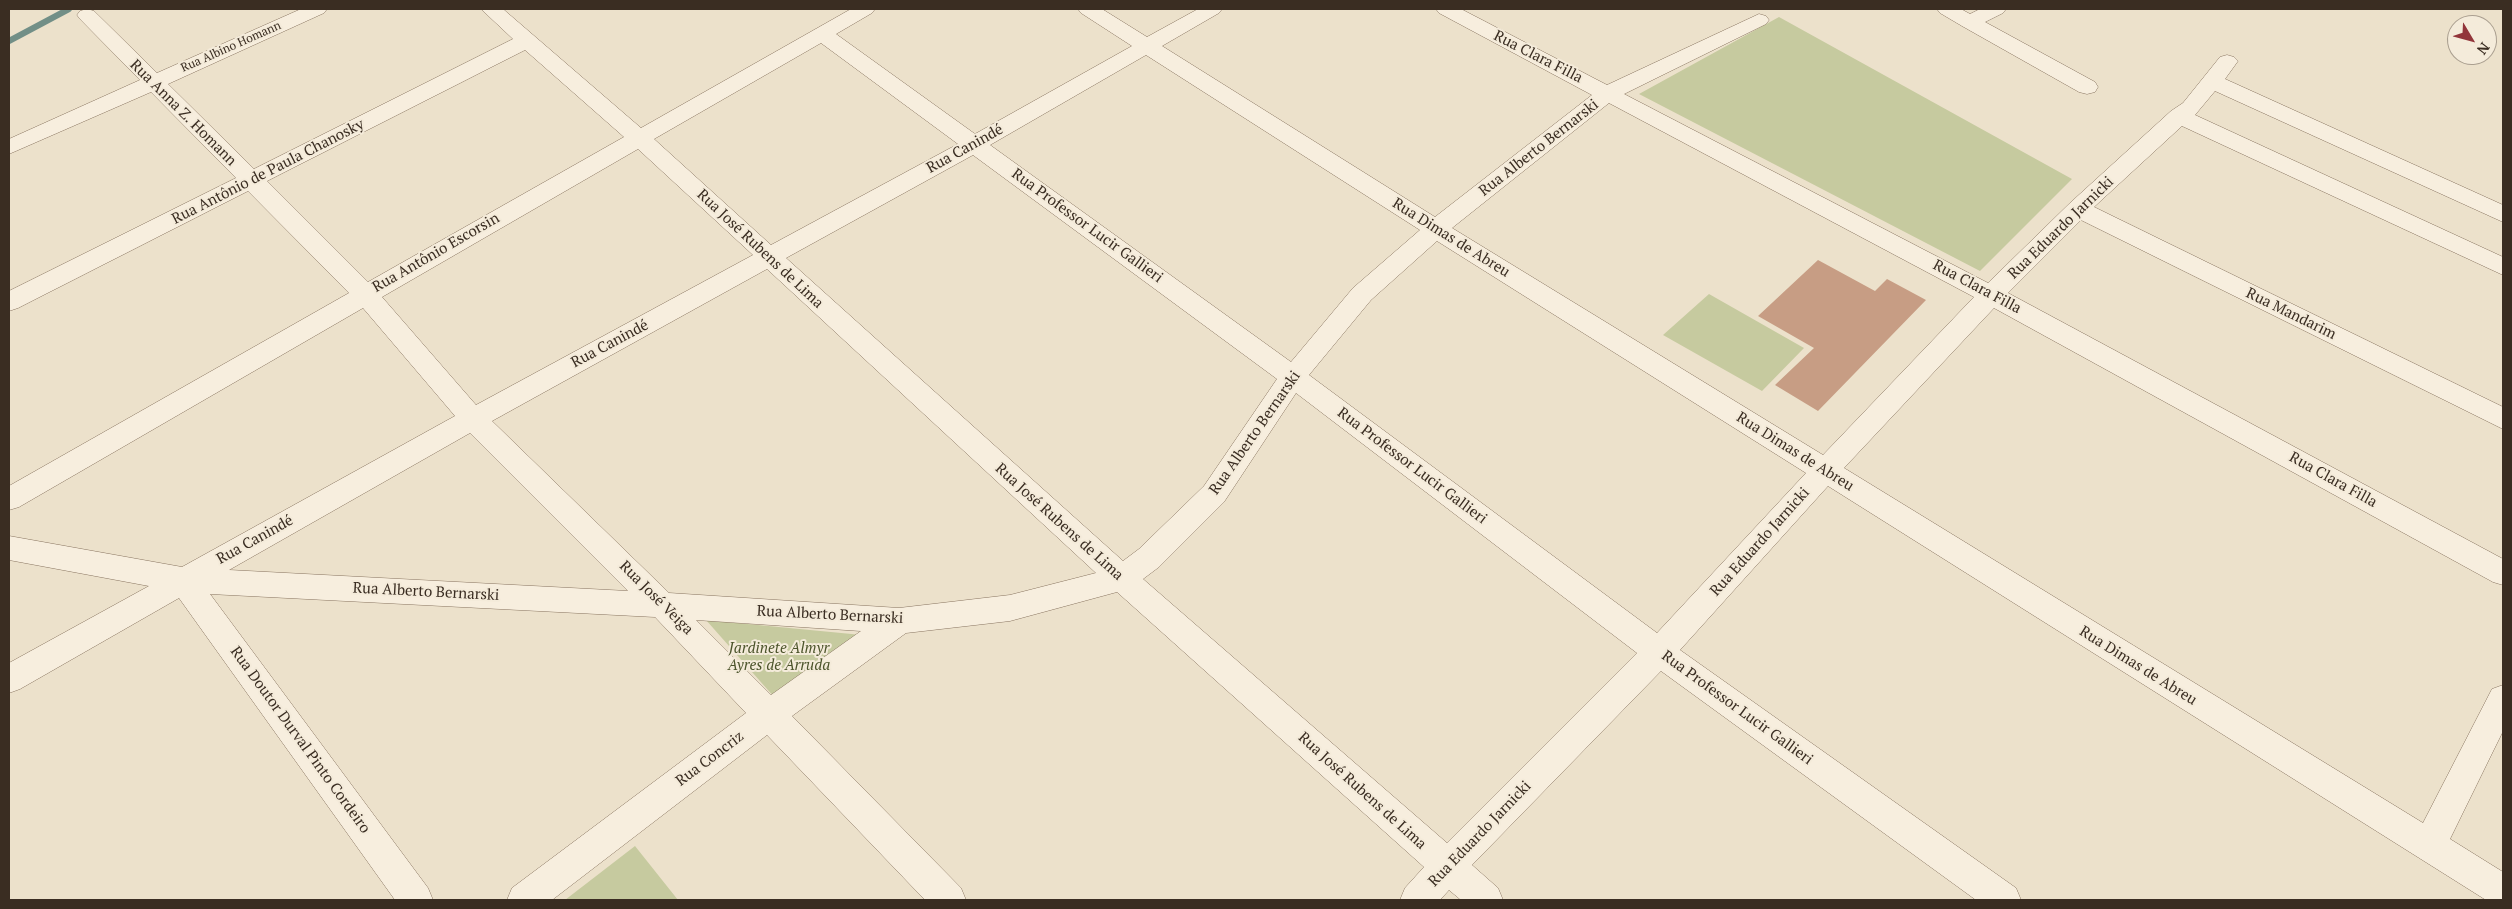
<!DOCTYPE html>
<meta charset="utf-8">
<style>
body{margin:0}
#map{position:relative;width:2512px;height:909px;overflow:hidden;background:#ece1cb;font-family:"PT Serif",serif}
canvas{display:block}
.frame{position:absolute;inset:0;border:10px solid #3a2d22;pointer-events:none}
.north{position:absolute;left:2447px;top:15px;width:50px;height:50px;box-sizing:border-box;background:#f4ebda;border:1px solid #aa9f90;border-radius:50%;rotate:127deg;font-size:14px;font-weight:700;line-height:20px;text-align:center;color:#3a2d22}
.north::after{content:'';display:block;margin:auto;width:18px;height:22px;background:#92353a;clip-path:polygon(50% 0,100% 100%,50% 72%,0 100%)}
</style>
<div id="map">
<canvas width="2512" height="909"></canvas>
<div class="frame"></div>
<div class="north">N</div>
</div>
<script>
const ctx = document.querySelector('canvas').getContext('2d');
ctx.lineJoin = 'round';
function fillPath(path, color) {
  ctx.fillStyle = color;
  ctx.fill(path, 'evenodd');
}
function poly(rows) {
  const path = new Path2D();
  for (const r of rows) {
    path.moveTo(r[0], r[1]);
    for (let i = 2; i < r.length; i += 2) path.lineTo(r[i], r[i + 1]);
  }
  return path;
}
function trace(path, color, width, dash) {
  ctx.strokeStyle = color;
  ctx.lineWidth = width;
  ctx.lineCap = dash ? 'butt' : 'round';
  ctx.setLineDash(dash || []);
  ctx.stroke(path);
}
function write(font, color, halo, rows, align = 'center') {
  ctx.font = font + ' "PT Serif",serif';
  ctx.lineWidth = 4;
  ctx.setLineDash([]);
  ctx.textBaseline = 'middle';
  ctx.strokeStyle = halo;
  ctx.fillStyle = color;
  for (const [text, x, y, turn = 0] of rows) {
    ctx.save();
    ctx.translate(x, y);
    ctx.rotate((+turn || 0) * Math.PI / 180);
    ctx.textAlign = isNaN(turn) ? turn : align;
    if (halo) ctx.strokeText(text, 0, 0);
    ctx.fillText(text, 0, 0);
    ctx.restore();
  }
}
fillPath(poly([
 [1779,17,2072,179,1980,271,1639,94],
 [1709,294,1804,348,1762,391,1663,335],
 [706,620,862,635,775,698],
 [635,846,678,900,565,900]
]), '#c6ca9f');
trace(poly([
 [9,41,69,9]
]), '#728f87', 6);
fillPath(poly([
 [1818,260,1875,291,1887,279,1926,300,1818,411,1775,385,1814,348,1758,316]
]), '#c79d84');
const minor = poly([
 [87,9,94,11,157,73,301,9,327,9,324,13,168,84,254,169,513,39,481,9,503,9,641,128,851,9,875,9,872,13,836,34,975,134,1132,46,1081,13,1078,9,1102,9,1147,37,1198,9,1222,9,1219,13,1162,46,1435,217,1592,95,1439,13,1436,9,1461,9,1607,85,1759,14,1766,16,1769,20,1766,24,1624,94,1988,283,2070,203,2171,111,2183,103,2220,57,2227,55,2234,57,2238,61,2225,79,2503,205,2503,222,2215,91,2195,115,2503,257,2503,275,2182,126,2094,207,2503,407,2503,429,2081,220,2008,293,2503,559,2503,585,2493,582,1994,308,1844,468,2423,823,2492,689,2503,685,2503,731,2450,839,2503,872,2503,900,2486,900,1828,486,1680,650,2016,888,2021,900,1976,900,1661,671,1472,865,1498,888,1503,900,1461,900,1449,890,1440,900,1400,900,1405,888,1424,867,1117,592,1010,621,906,633,792,716,961,888,966,900,925,900,767,735,552,900,507,900,512,888,746,713,655,617,210,594,428,888,433,900,395,900,179,598,20,689,9,693,9,663,149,586,9,560,9,536,182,567,455,416,363,308,19,507,9,510,9,486,349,293,248,191,18,308,9,311,9,291,236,178,151,92,9,154,9,139,140,80,80,19,77,15,80,11,87,9],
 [821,43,958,144,771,245,654,139,821,43],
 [525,50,624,137,368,282,267,181,525,50],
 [1146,55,1420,230,1353,288,1291,362,990,145,1146,55],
 [1609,103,1974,297,1823,455,1452,228,1609,103],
 [638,149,753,255,476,405,382,297,638,149],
 [973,155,1277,379,1204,486,1139,549,1123,561,786,258,973,155],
 [1437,241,1806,473,1657,633,1309,375,1371,300,1437,241],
 [767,269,1096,573,1010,595,899,608,669,593,492,421,767,269],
 [1296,393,1637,653,1447,843,1143,579,1159,567,1224,502,1296,393],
 [470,433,628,591,229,570,470,433],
 [696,620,861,631,771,695,696,620],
 [1937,9,1961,9,1970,14,1980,9,2006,9,2003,13,1985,22,2095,82,2098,87,2095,92,2087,94,2079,92,1962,26,1940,13,1937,9]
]);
trace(minor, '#887460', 1);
fillPath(minor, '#f7eede');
write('12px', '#3a2d22', '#f4ebda', [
 ["Rua Albino Homann",231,47,-24]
]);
write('15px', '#3a2d22', '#f4ebda', [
 ["Rua Clara Filla",1538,57,27],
 ["Rua Anna Z. Homann",183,113,45],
 ["Rua Alberto Bernarski",1539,148,-38],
 ["Rua Canindé",965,149,-29],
 ["Rua Antônio de Paula Chanosky",268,172,-27],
 ["Rua Professor Lucir Gallieri",1087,226,36],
 ["Rua Eduardo Jarnicki",2061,228,-44],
 ["Rua Dimas de Abreu",1451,238,32],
 ["Rua José Rubens de Lima",760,249,43],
 ["Rua Antônio Escorsin",436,253,-30],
 ["Rua Clara Filla",1977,287,28],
 ["Rua Mandarim",2291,314,26],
 ["Rua Canindé",610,344,-28],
 ["Rua Alberto Bernarski",1255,433,-55],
 ["Rua Dimas de Abreu",1795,452,32],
 ["Rua Professor Lucir Gallieri",1412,466,37],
 ["Rua Clara Filla",2333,480,29],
 ["Rua José Rubens de Lima",1059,522,42],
 ["Rua Canindé",255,540,-29],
 ["Rua Eduardo Jarnicki",1760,542,-48],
 ["Rua Alberto Bernarski",426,592,3],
 ["Rua José Veiga",656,598,45],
 ["Rua Alberto Bernarski",830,615,3],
 ["Rua Dimas de Abreu",2138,666,32],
 ["Rua Professor Lucir Gallieri",1737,708,36],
 ["Rua Doutor Durval Pinto Cordeiro",300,740,54],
 ["Rua Concriz",710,759,-37],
 ["Rua José Rubens de Lima",1362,791,42],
 ["Rua Eduardo Jarnicki",1480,834,-46]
]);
write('italic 15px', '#4c542b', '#f4ebda', [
 ["Jardinete Almyr",779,649],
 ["Ayres de Arruda",779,666]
]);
</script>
